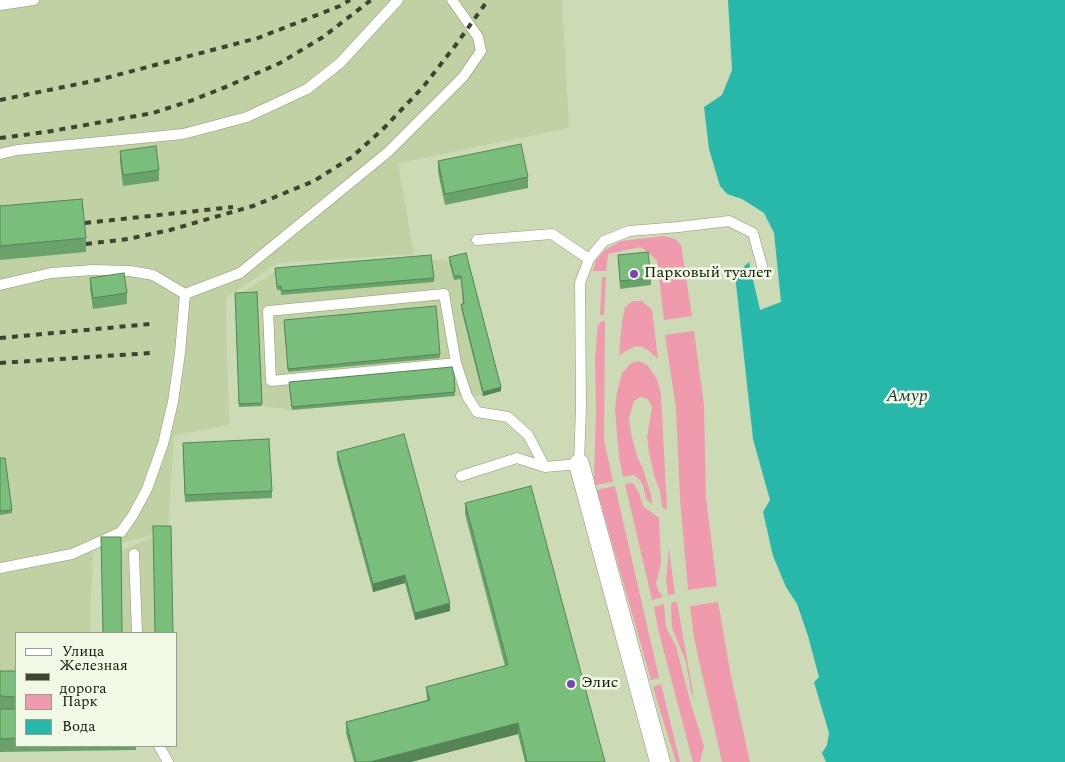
<!DOCTYPE html>
<meta charset="utf-8">
<style>
body{margin:0}
#map{position:relative;width:1065px;height:762px;overflow:hidden;background:#ccdbb5;font-family:Spectral,serif}
canvas{display:block}
.legend{position:absolute;left:15px;top:632px;width:162px;height:115px;box-sizing:border-box;background:#f1f9e6;border:1px solid #989f8e;margin:0;padding:6px 9px;list-style:none;font-size:15px;color:#13180b}
.legend li{display:flex;align-items:center;gap:10px;height:25px}
.legend b{width:25px;border:1px solid #989f8e}
</style>
<div id="map">
<canvas width="1065" height="762"></canvas>
<ul class="legend">
<li><b style="height:6px;background:#fff"></b>Улица</li>
<li><b style="height:6px;background:#3d4431"></b>Железная дорога</li>
<li><b style="height:14px;background:#ef9aad"></b>Парк</li>
<li><b style="height:14px;background:#28b8aa"></b>Вода</li>
</ul>
</div>
<script>
const ctx = document.querySelector('canvas').getContext('2d');
ctx.lineJoin = 'round';
function fillPath(path, color) {
  ctx.fillStyle = color;
  ctx.fill(path, 'evenodd');
}
function poly(rows) {
  const path = new Path2D();
  for (const r of rows) {
    path.moveTo(r[0], r[1]);
    for (let i = 2; i < r.length; i += 2) path.lineTo(r[i], r[i + 1]);
  }
  return path;
}
function trace(path, color, width, dash) {
  ctx.strokeStyle = color;
  ctx.lineWidth = width;
  ctx.lineCap = dash ? 'butt' : 'round';
  ctx.setLineDash(dash || []);
  ctx.stroke(path);
}
function write(font, color, halo, rows, align = 'center') {
  ctx.font = font + ' Spectral,serif';
  ctx.lineWidth = 5;
  ctx.setLineDash([]);
  ctx.textBaseline = 'middle';
  ctx.strokeStyle = halo;
  ctx.fillStyle = color;
  for (const [text, x, y, turn = 0] of rows) {
    ctx.save();
    ctx.translate(x, y);
    ctx.rotate((+turn || 0) * Math.PI / 180);
    ctx.textAlign = isNaN(turn) ? turn : align;
    if (halo) ctx.strokeText(text, 0, 0);
    ctx.fillText(text, 0, 0);
    ctx.restore();
  }
}
fillPath(poly([
 [0,0,562,0,569,128,398,163,414,254,278,263,226,298,229,425,174,435,168,531,93,550,90,633,16,633,16,679,0,680],
 [466,257,501,391,483,396,455,396,292,410,262,406,239,407,235,297,275,272,431,259,449,261],
 [153,537,171,537,173,633,102,633,101,551,121,551]
]), '#c0d1a4');
fillPath(poly([
 [664,236,675,239,681,245,692,316,664,320,657,261,648,252,640,247,608,254,606,271,593,271,596,260,605,250,621,241],
 [602,277,606,277,604,315,600,315],
 [633,301,642,301,652,310,658,359,649,351,642,347,635,346,619,355,622,321,625,307],
 [602,321,605,321,604,440,613,482,595,485,594,477,596,412,595,357,598,325],
 [694,331,704,405,706,498,717,586,688,590,680,499,676,408,665,335],
 [639,361,647,365,653,373,657,379,661,395,667,510,662,507,660,491,654,475,649,452,647,437,652,407,648,399,640,397,634,401,629,418,631,434,638,459,642,466,651,495,652,505,646,498,643,485,640,480,634,475,623,477,619,457,615,409,617,393,622,373,631,363],
 [633,483,639,493,643,506,659,518,661,563,656,583,658,590,663,597,652,600,625,484],
 [615,486,659,678,651,680,597,490],
 [669,549,675,594,668,595,666,580],
 [672,602,677,602,694,699,691,691,686,662,672,628,671,606],
 [718,602,731,676,750,762,722,762,694,638,690,606],
 [664,604,666,627,676,646,690,701,704,746,700,762,693,762,658,629,654,607],
 [661,684,680,762,676,762,653,687]
]), '#ef9aad');
fillPath(poly([
 [728,0,1065,0,1065,762,826,762,822,753,827,745,829,733,814,682,819,677,808,636,797,604,786,587,773,556,763,512,770,500,753,439,735,275,749,262,760,310,781,302,774,233,764,213,742,199,727,194,720,186,709,149,704,107,722,95,732,70]
]), '#28b8aa');
const service = poly([
 [0,5,34,0],
 [0,154,17,150,183,134,247,117,307,89,340,63,398,0],
 [477,240,552,234,589,259],
 [0,285,51,273,93,270,130,271,153,275,185,294],
 [456,363,271,381,268,311,444,294,456,363,467,396,477,412,508,417,528,435,545,467],
 [461,476,517,458,545,467,579,464,581,407,580,283,589,259,604,241,629,231,679,227,729,221,753,233,764,273],
 [134,554,137,633],
 [0,568,72,554,121,532,133,515,147,489,163,444,173,402,180,353,185,294,240,273,388,152,463,77,481,51,478,37,452,0],
 [159,746,168,762]
]);
const minor = poly([
 [579,464,660,762]
]);
trace(service, '#8b9975', 11);
trace(minor, '#8b9975', 21);
trace(service, '#fff', 10);
trace(minor, '#fff', 20);
trace(poly([
 [0,100,98,80,258,38,340,6,350,0],
 [0,138,46,132,153,113,193,100,228,86,280,63,323,37,371,0],
 [85,223,233,207],
 [86,244,128,239,170,230,253,206,314,181,352,157,384,128,423,87,455,46,488,0],
 [0,338,150,324],
 [0,363,151,353]
]), '#3d4431', 4, [6, 6]);
fillPath(poly([
 [120,151,159,170,159,181,123,186,120,162],
 [438,161,528,177,528,188,445,205,438,172],
 [0,206,86,238,86,252,0,260],
 [466,253,501,391,483,396,461,308,461,304,463,304,461,279,454,280,449,261,449,257],
 [618,255,651,278,651,285,620,289],
 [275,268,434,278,434,282,281,295,281,290,277,290],
 [90,278,127,293,127,304,93,309,90,289],
 [257,292,262,406,239,407,235,293],
 [284,324,440,354,440,358,288,372],
 [454,375,455,396,292,410,289,386],
 [183,451,272,491,272,498,185,502],
 [337,452,450,611,415,620,405,583,373,592,337,460],
 [0,458,12,510,12,513,0,515],
 [465,503,605,762,525,762,518,734,411,762,354,762,346,733,346,722,427,700,426,687,505,666,465,514],
 [0,671,16,671,16,746,136,746,136,750,0,752]
]), '#69a36b');
fillPath(poly([
 [501,387,501,391,483,396,483,392],
 [405,575,405,583,373,592,373,584],
 [450,603,450,611,415,620,415,613],
 [518,723,518,734,411,762,370,762]
]), '#558557');
const building = poly([
 [521,144,528,177,445,194,438,161,521,144],
 [156,146,159,170,123,175,120,151,156,146],
 [82,199,86,238,0,246,0,206,82,199],
 [648,252,651,278,620,281,618,255,648,252],
 [466,253,501,387,483,392,461,304,464,304,461,276,454,276,449,257,466,253],
 [431,255,434,278,281,291,281,286,277,287,275,268,431,255],
 [124,273,127,293,93,298,90,278,124,273],
 [257,292,262,403,239,404,235,293,257,292],
 [436,306,440,354,288,369,284,320,436,306],
 [452,367,454,375,455,392,292,407,289,382,452,367],
 [404,434,450,603,415,613,405,575,373,584,337,452,404,434],
 [269,439,272,491,185,495,183,443,269,439],
 [0,458,5,458,12,510,0,511,0,458],
 [531,486,605,762,527,762,518,723,370,762,356,762,346,722,430,700,426,687,508,665,465,503,531,486],
 [153,526,171,526,173,633,155,633,153,526],
 [101,537,121,537,122,633,103,633,101,537],
 [0,671,16,671,16,697,0,696,0,671],
 [0,709,16,709,16,738,0,739,0,709]
]);
fillPath(building, '#7abe7c');
trace(building, '#558557', 1);
for (const [x, y, r, color] of [
 [634,274,5,"#7d3fb4"],
 [571,684,5,"#7d3fb4"]
]) {
  const dot = new Path2D();
  dot.arc(x, y, r, 0, 2 * Math.PI);
  ctx.fillStyle = color;
  ctx.fill(dot);
  trace(dot, '#f1f9e6', 2);
}
write('16px', '#13180b', '#f1f9e6', [
 ["Парковый туалет",644,274],
 ["Элис",581,684]
], 'left');
write('italic 18px', '#1f3633', '#f1f9e6', [
 ["Амур",907,397]
]);
</script>
